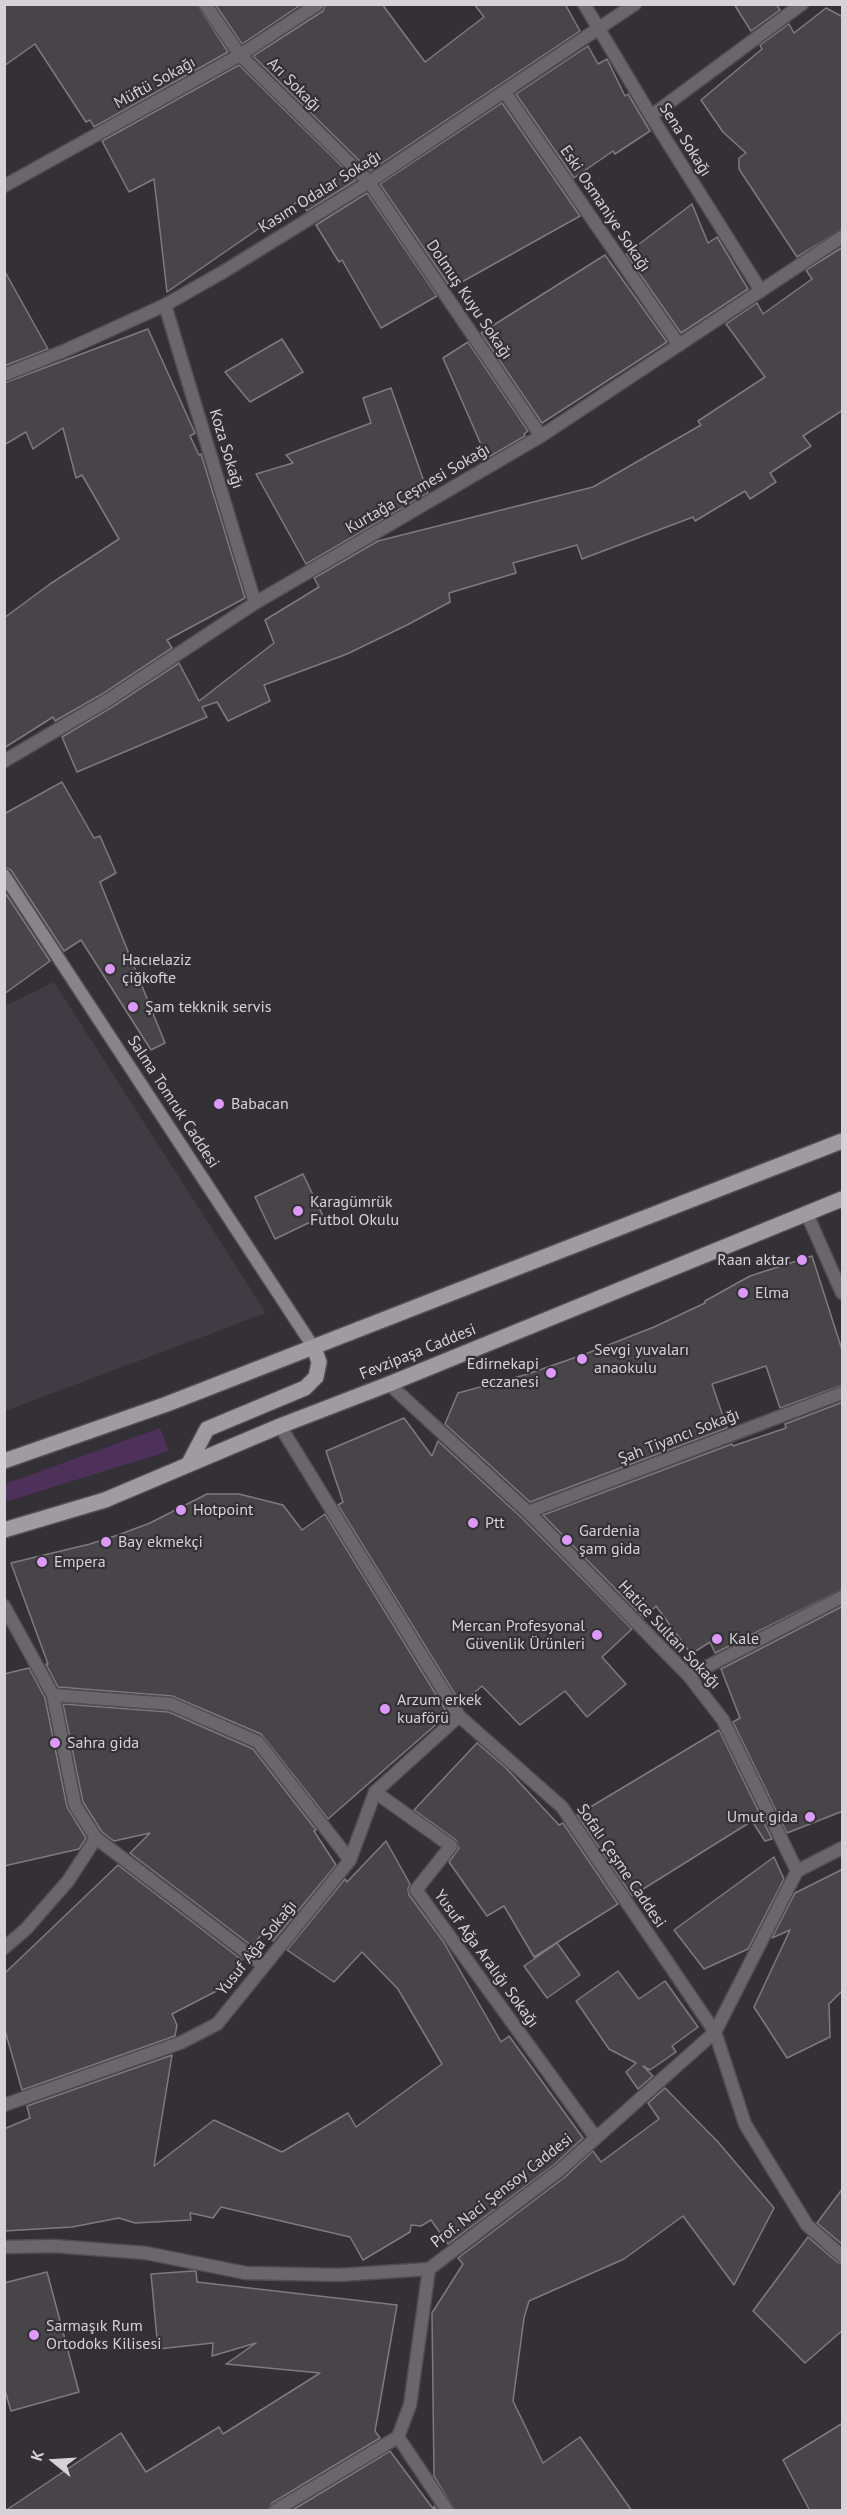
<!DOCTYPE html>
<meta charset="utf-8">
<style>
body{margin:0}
#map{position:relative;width:847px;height:2515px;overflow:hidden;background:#333135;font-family:"PT Sans",sans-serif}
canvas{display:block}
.frame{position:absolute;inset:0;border:6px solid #d5d3d6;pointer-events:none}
.north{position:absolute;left:24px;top:2431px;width:60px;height:60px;-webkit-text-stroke:4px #333135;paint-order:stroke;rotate:288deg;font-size:16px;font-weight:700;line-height:24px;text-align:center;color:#d5d3d6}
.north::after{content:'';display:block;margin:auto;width:21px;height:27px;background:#d5d3d6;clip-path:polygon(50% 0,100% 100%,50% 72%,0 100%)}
</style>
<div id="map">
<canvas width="847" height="2515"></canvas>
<div class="frame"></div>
<div class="north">K</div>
</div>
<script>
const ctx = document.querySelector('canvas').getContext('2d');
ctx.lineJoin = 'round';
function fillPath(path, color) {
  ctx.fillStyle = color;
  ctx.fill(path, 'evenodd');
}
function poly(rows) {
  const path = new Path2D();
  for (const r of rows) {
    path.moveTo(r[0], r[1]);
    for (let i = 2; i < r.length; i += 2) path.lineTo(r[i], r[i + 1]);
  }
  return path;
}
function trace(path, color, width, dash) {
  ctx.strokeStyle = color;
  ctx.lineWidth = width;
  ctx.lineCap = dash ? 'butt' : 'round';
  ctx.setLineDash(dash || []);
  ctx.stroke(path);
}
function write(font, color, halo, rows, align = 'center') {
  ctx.font = font + ' "PT Sans",sans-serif';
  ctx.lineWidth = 4.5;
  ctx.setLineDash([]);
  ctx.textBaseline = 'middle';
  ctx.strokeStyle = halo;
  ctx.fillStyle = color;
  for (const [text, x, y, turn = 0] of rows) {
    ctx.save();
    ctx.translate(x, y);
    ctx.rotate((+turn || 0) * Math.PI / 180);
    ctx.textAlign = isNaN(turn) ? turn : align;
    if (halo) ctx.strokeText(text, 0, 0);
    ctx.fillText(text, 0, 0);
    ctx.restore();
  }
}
fillPath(poly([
 [54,982,266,1313,5,1411,5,1006]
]), '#413b43');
fillPath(poly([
 [160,1428,169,1451,5,1502,5,1484]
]), '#4e315b');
const building = poly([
 [4,4,197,4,228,52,94,127,90,120,86,122,35,44,4,66,4,4],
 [215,4,302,4,242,44,215,4],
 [326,4,382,4,425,62,484,17,474,4,565,4,580,31,370,171,253,56,323,11,326,4],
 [734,4,776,4,780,10,751,31,734,4],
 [826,8,843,17,843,229,797,257,739,169,739,158,746,153,723,132,701,100,762,49,760,45,789,24,794,33,826,8],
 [588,46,598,64,607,59,625,96,628,94,650,131,615,154,613,151,574,178,516,94,588,46],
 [239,65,356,180,307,211,300,200,167,292,154,179,129,192,102,141,239,65],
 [502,103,580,216,451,288,380,184,502,103],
 [367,193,437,296,381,328,342,260,339,262,316,225,367,193],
 [692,204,708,243,717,237,748,289,681,333,626,254,692,204],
 [843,247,843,410,803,436,811,446,770,473,776,482,750,499,745,491,695,521,693,517,582,559,577,545,513,563,516,573,449,593,450,602,407,625,347,654,264,685,270,701,228,721,217,702,202,707,207,717,77,772,62,737,112,707,179,663,199,701,274,643,265,620,319,587,314,578,378,541,593,487,701,425,698,421,765,377,726,324,757,303,763,314,812,279,806,270,843,247],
 [605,255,667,342,542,423,481,333,605,255],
 [4,270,48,349,4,366,4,270],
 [148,329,195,433,190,436,199,455,201,454,245,598,167,640,172,648,104,693,55,721,53,717,4,748,4,618,50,584,119,539,82,475,76,478,63,428,33,449,26,432,4,445,4,383,148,329],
 [282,339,303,372,250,402,225,372,282,339],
 [468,342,528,431,524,434,525,436,487,458,443,358,468,342],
 [391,388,428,493,306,564,256,474,293,463,286,455,371,423,363,398,391,388],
 [62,782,94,838,100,836,116,873,100,882,165,1043,151,1050,81,940,64,951,11,870,4,867,4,814,62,782],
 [4,891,50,961,4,994,4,891],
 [303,1174,323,1216,275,1239,255,1197,303,1174],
 [812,1256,843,1353,843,1385,780,1408,766,1366,712,1384,727,1428,530,1502,445,1424,458,1393,528,1374,588,1353,654,1327,705,1303,705,1301,750,1276,812,1256],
 [843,1402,843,1589,715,1653,710,1642,691,1654,656,1606,644,1618,543,1515,732,1444,733,1446,786,1428,785,1424,843,1402],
 [404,1418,432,1456,438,1441,522,1518,632,1629,602,1657,626,1684,587,1717,565,1691,520,1725,482,1686,461,1704,338,1505,343,1502,326,1451,404,1418],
 [207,1494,239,1494,283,1505,302,1530,325,1514,448,1714,328,1819,261,1734,172,1696,58,1687,46,1664,48,1664,11,1563,90,1544,118,1535,150,1523,207,1494],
 [843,1606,843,1811,787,1833,733,1722,740,1718,721,1669,843,1606],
 [29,1668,45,1698,67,1807,86,1838,79,1849,4,1866,4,1674,29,1668],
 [63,1704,169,1712,253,1749,316,1830,314,1831,336,1865,273,1941,262,1934,252,1946,130,1853,150,1833,114,1841,102,1832,83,1802,63,1704],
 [719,1730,772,1839,765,1841,752,1821,632,1896,577,1815,719,1730],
 [477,1743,505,1767,559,1825,563,1823,618,1904,534,1957,504,1906,487,1916,449,1862,459,1848,456,1840,414,1810,477,1743],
 [386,1841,410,1884,408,1889,409,1895,443,1941,501,2042,509,2036,583,2138,555,2164,448,2244,431,2220,421,2226,411,2225,410,2232,363,2260,350,2237,221,2207,213,2218,190,2213,191,2220,135,2223,119,2218,72,2227,4,2231,4,2129,30,2118,27,2106,172,2055,154,2166,214,2120,282,2152,348,2113,356,2127,442,2064,398,1989,362,1952,334,1982,287,1950,345,1879,347,1882,386,1841],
 [774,1857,784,1879,748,1949,704,1969,674,1930,774,1857],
 [118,1865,242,1960,228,1978,232,1983,172,2014,177,2025,175,2036,22,2090,4,2027,4,1974,118,1865],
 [843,1869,843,1990,829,2004,830,2037,787,2058,754,2007,790,1930,772,1938,795,1893,843,1869],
 [557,1943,580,1975,547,1998,524,1966,557,1943],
 [618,1971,639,1999,665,1981,698,2027,672,2046,676,2052,650,2070,643,2066,653,2076,638,2089,626,2072,636,2063,609,2049,576,2001,618,1971],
 [665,2088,718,2142,774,2208,734,2285,683,2216,624,2259,529,2301,524,2318,513,2401,543,2463,580,2437,632,2511,455,2511,434,2476,432,2313,463,2264,458,2258,565,2177,593,2151,601,2162,659,2119,648,2103,665,2088],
 [843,2188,843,2245,817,2223,843,2188],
 [808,2237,837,2262,843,2264,843,2330,805,2363,753,2311,808,2237],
 [193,2271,196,2271,197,2282,397,2305,375,2431,380,2438,272,2503,268,2511,5,2511,121,2433,146,2472,219,2427,223,2434,320,2373,226,2364,256,2343,212,2356,213,2343,158,2349,151,2274,193,2271],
 [47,2272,79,2392,11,2411,4,2387,4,2283,47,2272],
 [843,2423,843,2511,810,2511,783,2460,843,2423],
 [390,2451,434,2510,434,2506,437,2511,291,2511,390,2451]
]);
fillPath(building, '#484549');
trace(building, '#7e7b7f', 1.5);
const minor = poly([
 [205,4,240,55,369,182,541,436],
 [584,4,651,116,761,291],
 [504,91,679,345],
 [651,116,802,4],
 [4,186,240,55,318,4],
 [165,305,255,603],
 [4,375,64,351,165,305,223,272,369,182,635,4],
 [806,1212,842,1293],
 [389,1384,528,1512,689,1676,723,1720,797,1871],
 [280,1426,459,1716,562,1807,715,2032,745,2124,807,2225,842,2256],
 [528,1512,842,1393],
 [4,1606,53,1695,75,1805,96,1838,68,1881,26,1929,4,1948],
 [689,1676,842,1597],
 [53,1695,171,1704,258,1742,350,1860],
 [375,1792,451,1846,416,1890,596,2138],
 [96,1838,264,1966],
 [4,2105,180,2043,217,2024,350,1860,375,1792,459,1716],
 [398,2437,447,2510],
 [276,2510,398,2437,410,2405,429,2269]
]);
const tertiary = poly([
 [4,761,108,700,255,603,541,436,842,237],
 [4,2247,54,2246,146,2253,246,2273,339,2275,429,2269,560,2170,715,2032,797,1871,842,1848]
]);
const secondary = poly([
 [4,875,314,1348]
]);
const primary = poly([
 [4,1461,167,1404,842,1141],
 [188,1465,207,1429,305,1388,316,1377,319,1362,314,1348],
 [4,1530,105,1500,280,1426,389,1384,842,1199]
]);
trace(minor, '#504e52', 15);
trace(tertiary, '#504e52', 15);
trace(secondary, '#504e52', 15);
trace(primary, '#504e52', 18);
trace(minor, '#696769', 12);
trace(tertiary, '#696769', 12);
trace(secondary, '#878588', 12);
trace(primary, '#9e9c9f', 15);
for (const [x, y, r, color] of [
 [110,969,6,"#da9af6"],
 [133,1007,6,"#da9af6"],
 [219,1104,6,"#da9af6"],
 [298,1211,6,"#da9af6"],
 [802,1260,6,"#da9af6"],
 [743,1293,6,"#da9af6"],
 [582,1359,6,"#da9af6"],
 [551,1373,6,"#da9af6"],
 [181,1510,6,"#da9af6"],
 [473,1523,6,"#da9af6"],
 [567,1540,6,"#da9af6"],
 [106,1542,6,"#da9af6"],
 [42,1562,6,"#da9af6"],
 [597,1635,6,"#da9af6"],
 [717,1639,6,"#da9af6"],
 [385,1709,6,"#da9af6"],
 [55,1743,6,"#da9af6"],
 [810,1817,6,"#da9af6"],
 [34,2335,6,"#da9af6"]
]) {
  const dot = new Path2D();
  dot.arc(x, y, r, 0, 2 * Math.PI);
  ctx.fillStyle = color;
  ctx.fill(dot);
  trace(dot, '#333135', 2);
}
write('16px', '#d5d3d6', '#333135', [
 ["Müftü Sokağı",155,83,-29],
 ["Arı Sokağı",294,85,45],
 ["Sena Sokağı",685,140,58],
 ["Kasım Odalar Sokağı",320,192,-32],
 ["Eski Osmaniye Sokağı",605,209,56],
 ["Dolmuş Kuyu Sokağı",469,300,56],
 ["Koza Sokağı",226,449,73],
 ["Kurtağa Çeşmesi Sokağı",418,489,-30],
 ["Salma Tomruk Caddesi",173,1102,57],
 ["Fevzipaşa Caddesi",418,1352,-22],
 ["Şah Tiyancı Sokağı",679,1437,-21],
 ["Hatice Sultan Sokağı",669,1635,47],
 ["Sofalı Çeşme Caddesi",621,1866,56],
 ["Yusuf Ağa Sokağı",257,1948,-51],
 ["Yusuf Ağa Aralığı Sokağı",486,1959,54],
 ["Prof. Naci Şensoy Caddesi",502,2191,-38]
]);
write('16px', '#d5d3d6', '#333135', [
 ["Hacıelaziz",122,960],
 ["çiğkofte",122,978],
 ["Şam tekknik servis",145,1007],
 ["Babacan",231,1104],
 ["Karagümrük",310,1202],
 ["Futbol Okulu",310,1220],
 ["Raan aktar",790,1260,"right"],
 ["Elma",755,1293],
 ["Sevgi yuvaları",594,1350],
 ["anaokulu",594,1368],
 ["Edirnekapi",539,1364,"right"],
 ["eczanesi",539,1382,"right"],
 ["Hotpoint",193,1510],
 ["Ptt",485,1523],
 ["Gardenia",579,1531],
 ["şam gida",579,1549],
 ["Bay ekmekçi",118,1542],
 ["Empera",54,1562],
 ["Mercan Profesyonal",585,1626,"right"],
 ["Güvenlik Ürünleri",585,1644,"right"],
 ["Kale",729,1639],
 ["Arzum erkek",397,1700],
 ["kuaförü",397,1718],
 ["Sahra gida",67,1743],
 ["Umut gida",798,1817,"right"],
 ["Sarmaşık Rum",46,2326],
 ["Ortodoks Kilisesi",46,2344]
], 'left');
</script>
